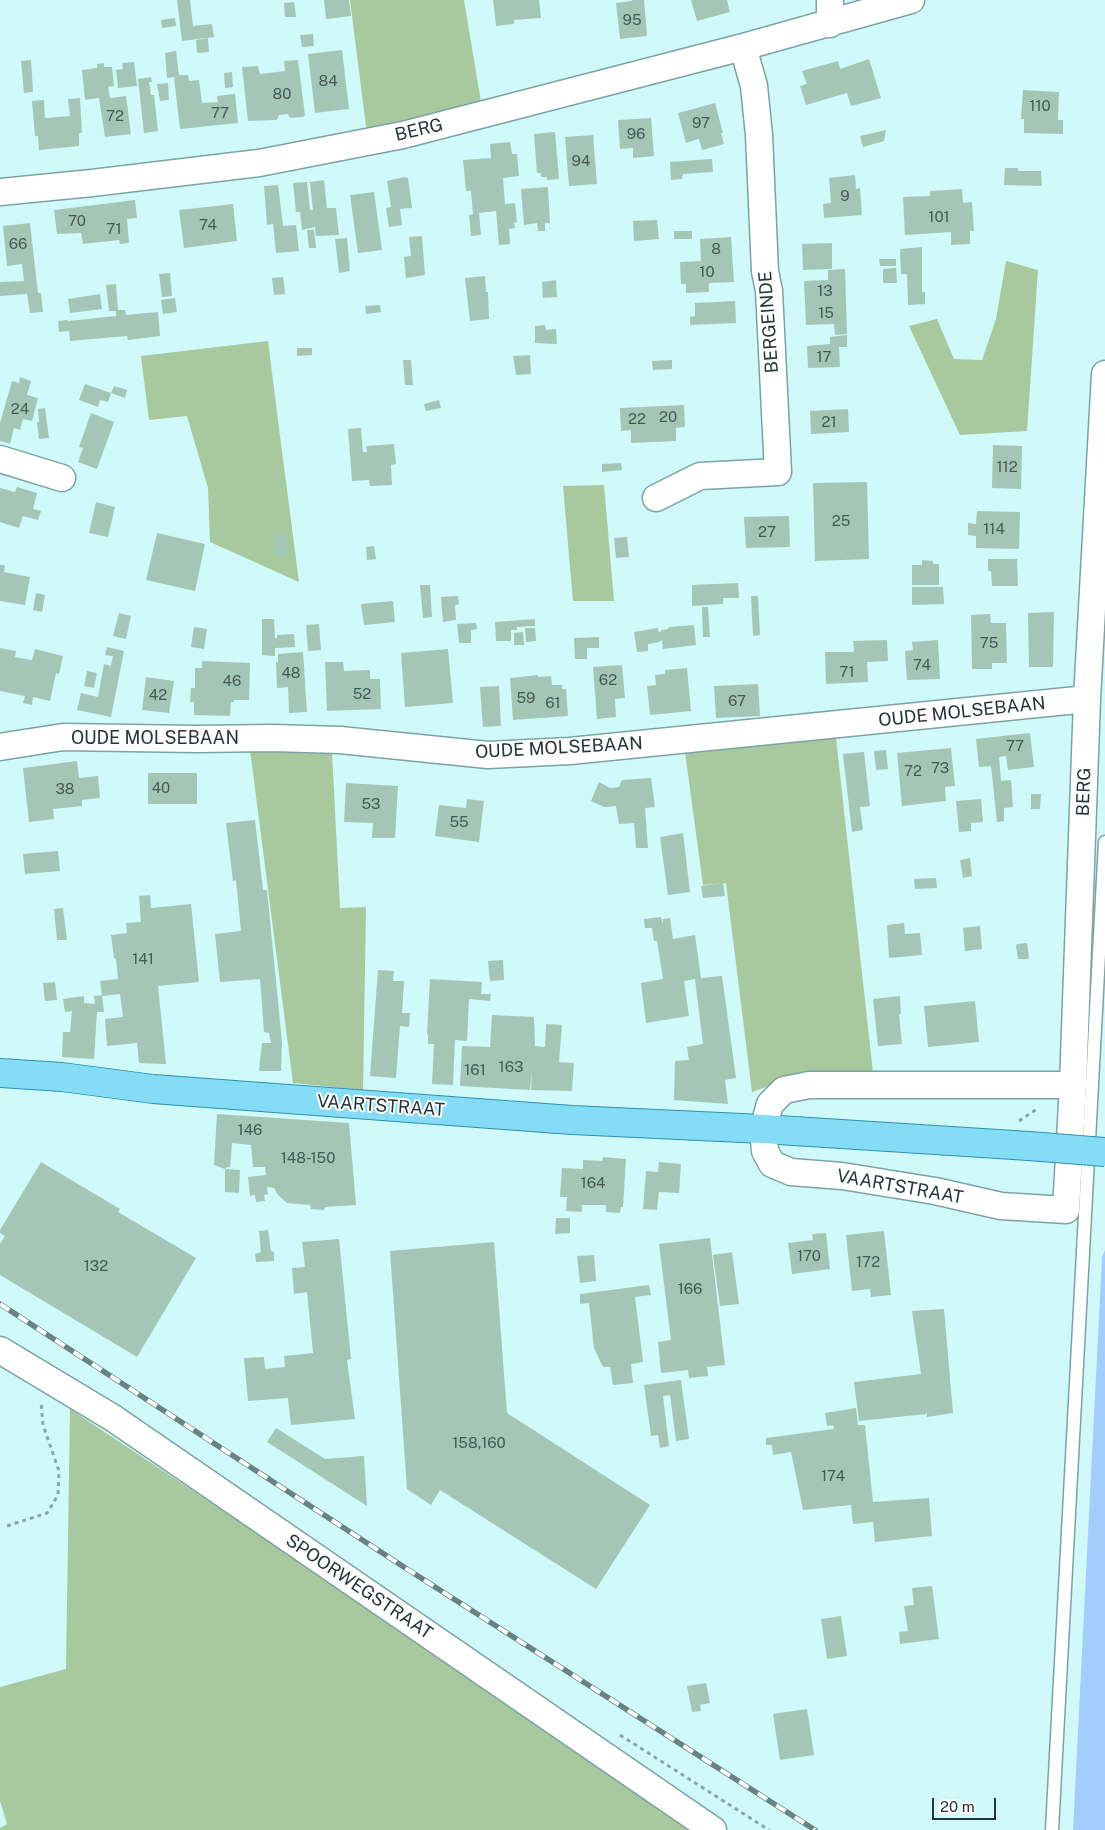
<!DOCTYPE html>
<style>
body{margin:0}
#map{position:relative;width:1105px;height:1830px;overflow:hidden;background:#d0faf9;font-family:"Public Sans",sans-serif}
canvas{display:block}
.scale{position:absolute;left:932px;top:1798px;width:64px;height:22px;box-sizing:border-box;border:2px solid #253535;border-top:0;padding-left:6px;font-size:15px;line-height:18px;white-space:nowrap;color:#253535;-webkit-text-stroke:4px #fdfdfd;paint-order:stroke}
</style>
<div id="map">
<canvas width="1105" height="1830"></canvas>
<div class="scale">20 m</div>
</div>
<script>
const ctx = document.querySelector('canvas').getContext('2d');
ctx.lineJoin = 'round';
function fillPath(path, color) {
  ctx.fillStyle = color;
  ctx.fill(path, 'evenodd');
}
function poly(rows) {
  const path = new Path2D();
  for (const r of rows) {
    path.moveTo(r[0], r[1]);
    for (let i = 2; i < r.length; i += 2) path.lineTo(r[i], r[i + 1]);
  }
  return path;
}
function trace(path, color, width, dash) {
  ctx.strokeStyle = color;
  ctx.lineWidth = width;
  ctx.lineCap = dash ? 'butt' : 'round';
  ctx.setLineDash(dash || []);
  ctx.stroke(path);
}
function write(font, color, halo, rows, align = 'center') {
  ctx.font = font + ' "Public Sans",sans-serif';
  ctx.lineWidth = 4;
  ctx.setLineDash([]);
  ctx.textBaseline = 'middle';
  ctx.strokeStyle = halo;
  ctx.fillStyle = color;
  for (const [text, x, y, turn = 0] of rows) {
    ctx.save();
    ctx.translate(x, y);
    ctx.rotate((+turn || 0) * Math.PI / 180);
    ctx.textAlign = isNaN(turn) ? turn : align;
    if (halo) ctx.strokeText(text, 0, 0);
    ctx.fillText(text, 0, 0);
    ctx.restore();
  }
}
fillPath(poly([
 [350,0,464,0,482,108,367,134],
 [1006,261,1038,270,1027,431,960,435,909,326,937,319,954,359,982,360,996,319],
 [268,341,276,405,299,582,210,542,208,488,187,416,149,420,141,356],
 [604,485,614,601,573,601,563,486],
 [836,738,873,1073,780,1082,752,1092,726,883,703,885,685,752],
 [250,750,332,752,340,908,366,907,363,1090,293,1083],
 [70,1409,249,1528,692,1830,0,1830,0,1828,7,1824,0,1801,0,1687,66,1669]
]), '#a7c99d');
fillPath(poly([
 [1105,1250,1105,1830,1073,1830,1102,1258]
]), '#a2cdfd');
fillPath(poly([
 [177,0,190,0,193,26,212,24,214,37,182,41],
 [324,0,349,0,351,16,326,19],
 [493,0,539,0,541,18,514,20,514,24,496,26],
 [632,0,644,0,647,36,620,39,616,3,632,1],
 [691,0,727,0,730,12,697,21],
 [294,2,296,17,285,17,284,3],
 [175,18,176,26,162,28,161,20],
 [313,34,314,46,302,47,300,35],
 [208,38,209,52,197,53,196,40],
 [342,50,349,109,315,113,308,54],
 [176,51,179,75,188,75,189,81,199,80,202,103,218,102,217,96,235,94,238,123,180,129,174,77,167,78,165,53],
 [869,59,881,98,851,106,847,93,806,105,800,86,807,84,802,71,838,61,840,69],
 [31,60,33,92,24,93,21,61],
 [298,60,305,115,303,117,290,118,288,114,279,115,277,120,248,121,242,67,258,66,260,74,285,71,284,61],
 [134,62,137,86,118,88,116,70,123,69,122,63],
 [104,63,104,67,112,67,114,86,108,87,110,98,126,96,131,134,105,137,99,98,85,100,82,70,97,68,97,64],
 [232,72,233,87,225,88,224,73],
 [151,77,152,82,149,82,151,95,154,95,158,131,144,133,138,79],
 [168,83,169,100,160,101,157,84],
 [1023,90,1059,92,1058,120,1063,120,1063,134,1024,133,1024,119,1021,119],
 [80,98,82,133,79,133,79,146,39,150,38,136,35,136,32,101,44,100,45,118,70,116,68,99],
 [715,103,723,133,721,133,724,144,702,150,699,139,686,143,678,113],
 [651,118,654,156,633,158,633,148,620,149,618,120],
 [886,130,884,141,863,147,860,136],
 [555,132,559,179,547,180,547,177,541,177,541,173,537,173,534,134],
 [593,135,597,184,569,186,565,137],
 [510,142,512,154,517,154,519,176,503,178,505,204,515,203,517,222,514,223,515,228,509,229,510,244,499,245,496,211,479,213,481,235,471,236,469,215,473,214,471,191,466,191,463,160,491,158,490,144],
 [712,159,713,172,683,174,682,179,671,180,670,162],
 [1005,168,1018,168,1018,171,1041,171,1042,186,1004,185],
 [855,175,856,189,860,188,862,215,824,218,823,204,831,203,829,178],
 [404,177,408,178,412,208,400,209,402,225,389,227,386,208,391,207,387,181],
 [324,180,327,208,336,208,339,235,316,236,315,227,302,230,300,212,296,212,293,183,307,182,310,210,313,210,310,182],
 [278,185,283,226,296,225,299,251,276,253,273,224,267,225,264,186],
 [548,187,550,223,545,223,545,231,538,231,537,223,524,225,521,189],
 [962,189,963,203,972,202,974,231,970,231,970,244,951,245,951,232,905,235,903,197,930,196,930,191],
 [374,192,382,250,358,253,350,195],
 [135,200,137,218,127,219,129,243,120,244,119,240,83,244,81,233,57,234,54,210],
 [233,204,237,241,184,248,179,210],
 [657,220,659,239,634,241,633,221],
 [30,223,38,293,41,293,43,312,30,313,27,294,0,296,0,282,24,281,22,264,7,266,3,226],
 [307,230,314,230,316,248,309,248],
 [674,231,692,231,692,239,674,239],
 [422,236,425,275,406,278,404,257,411,256,409,237],
 [731,237,734,282,709,283,709,292,686,293,686,284,681,284,680,262,701,261,700,239],
 [347,238,350,271,339,273,335,239],
 [832,243,832,269,803,270,802,244],
 [922,247,922,292,925,292,925,304,908,305,907,274,901,274,900,249],
 [879,259,896,259,896,266,880,266],
 [896,268,897,283,883,283,883,269],
 [845,269,847,334,835,335,834,324,806,325,804,281,828,280,828,270],
 [170,273,172,296,162,297,159,274],
 [485,276,486,292,488,292,489,319,470,321,465,278],
 [283,277,285,294,274,295,272,278],
 [556,280,557,297,543,298,542,282],
 [116,284,118,310,125,310,126,315,158,312,160,336,128,340,127,336,70,341,69,331,59,332,58,321,67,320,68,321,116,316,116,311,109,311,106,285],
 [100,294,102,309,70,313,68,299],
 [175,298,177,312,163,314,161,300],
 [735,301,736,323,690,325,690,317,695,316,695,303],
 [380,305,381,312,366,314,365,306],
 [545,325,546,330,556,329,557,344,535,343,535,326],
 [847,335,847,347,839,347,840,367,808,368,807,346,830,344,830,337],
 [297,348,312,348,312,355,297,356],
 [530,355,531,374,516,375,513,356],
 [403,360,411,360,413,385,405,385],
 [672,360,672,369,653,370,652,361],
 [20,377,31,381,27,395,38,398,32,421,23,419,20,430,14,428,10,444,0,441,0,423,12,381,19,383],
 [85,384,111,393,108,402,100,400,98,407,79,400],
 [114,386,127,390,125,398,111,393],
 [439,400,441,408,426,411,424,404],
 [684,405,685,427,676,428,676,441,631,443,631,430,621,431,620,408],
 [45,408,49,438,39,439,37,422,39,422,38,409],
 [848,409,849,432,811,434,810,411],
 [91,413,114,422,97,469,78,462,83,448,79,447],
 [361,428,363,452,367,452,366,446,394,444,396,464,391,465,392,485,370,486,369,480,352,481,348,429],
 [993,445,1022,446,1021,489,992,488],
 [621,463,622,470,602,472,602,464],
 [867,482,869,559,815,561,813,483],
 [17,487,37,493,33,509,41,511,38,520,23,516,19,528,0,522,0,488,15,492],
 [96,502,115,507,108,537,89,533],
 [977,511,1020,512,1019,549,976,548,976,536,968,535,968,523,976,524],
 [789,516,790,547,746,548,744,517],
 [157,533,205,544,195,591,146,580],
 [274,535,287,536,287,556,274,555],
 [627,537,629,557,616,558,614,538],
 [374,546,376,559,367,560,366,547],
 [988,559,1017,559,1018,586,992,586,991,571,988,571],
 [922,560,933,561,933,564,939,564,939,585,912,585,912,565,922,565],
 [0,565,5,565,4,572,30,577,25,605,0,601],
 [738,583,739,598,723,598,723,604,692,606,692,585],
 [420,585,430,585,432,617,423,618],
 [912,587,943,587,944,604,912,605],
 [36,593,45,595,42,612,33,610],
 [458,596,459,604,455,605,456,620,443,622,441,597],
 [751,596,758,596,760,635,753,636],
 [393,601,395,622,364,625,361,604],
 [702,607,708,607,710,637,703,637],
 [1054,612,1053,667,1029,667,1028,613],
 [119,613,131,616,126,639,113,636],
 [990,614,991,623,1006,623,1007,663,992,663,992,669,972,669,971,615],
 [262,619,274,619,275,638,277,638,277,635,294,634,295,647,275,648,275,656,262,655],
 [535,619,535,626,517,627,517,630,511,630,511,641,496,641,495,622],
 [476,623,477,629,471,630,471,643,459,643,457,624],
 [319,624,321,650,308,651,306,625],
 [694,625,696,645,663,649,662,640,659,642,648,644,648,651,637,652,634,632,658,628,658,631,661,632,661,630,668,629,669,627],
 [194,627,207,629,204,649,191,647],
 [525,628,535,628,536,641,526,642],
 [523,632,524,645,514,645,514,633],
 [599,637,599,648,587,648,587,659,575,659,574,638],
 [887,640,888,661,867,662,868,682,826,684,825,652,854,652,853,641],
 [938,640,940,679,907,680,905,651,913,650,912,642],
 [107,647,124,651,111,717,77,710,81,693,98,697,104,664,111,666,113,656,105,655],
 [0,648,16,651,15,657,32,660,35,649,63,656,59,674,56,673,50,701,33,697,32,705,23,703,25,696,0,691],
 [448,649,453,703,405,707,401,653],
 [303,652,307,712,289,713,288,687,277,688,276,662,278,662,278,654],
 [202,661,250,663,249,700,234,700,234,702,231,702,230,716,194,715,194,702,190,702,191,688,195,688,195,668,202,668],
 [325,662,343,662,344,671,370,670,370,679,380,679,381,709,327,711],
 [622,665,625,698,615,699,616,717,597,719,593,667],
 [687,668,691,711,650,715,647,686,656,685,655,675,665,674,665,670],
 [87,671,97,673,94,688,84,686],
 [538,675,538,677,551,676,552,685,562,685,562,689,566,689,568,716,513,720,510,678],
 [146,677,174,681,169,713,142,710],
 [758,684,760,716,716,718,714,686],
 [499,686,501,726,483,727,480,687],
 [1030,733,1034,767,1008,770,1006,756,999,757,1001,781,1011,780,1013,807,1004,808,1004,821,997,822,991,766,979,767,976,739],
 [951,748,955,786,945,787,946,801,902,806,897,753],
 [886,750,888,769,876,770,874,751],
 [864,752,870,806,860,807,863,830,852,832,843,754],
 [77,761,79,778,98,776,100,798,82,800,82,806,53,809,54,819,29,822,23,768],
 [148,773,197,773,197,804,148,804],
 [651,778,655,807,645,808,648,848,636,848,634,823,619,824,616,806,604,807,591,801,599,782,610,788,619,787,622,780],
 [346,783,398,786,395,838,372,838,373,823,344,822],
 [1031,794,1041,794,1040,809,1031,809],
 [467,799,484,801,479,842,435,836,439,805,466,808],
 [981,799,983,822,971,823,971,831,959,832,956,801],
 [255,820,263,890,267,890,282,1042,281,1071,259,1071,262,1043,271,1043,269,1033,264,1032,260,979,220,982,215,934,241,931,236,880,233,881,226,823],
 [683,833,690,892,668,895,660,837],
 [58,851,60,871,25,874,23,854],
 [970,858,972,876,963,878,960,860],
 [936,878,937,888,915,889,914,879],
 [723,883,725,896,703,898,701,886],
 [150,895,151,908,191,904,199,982,158,986,166,1064,139,1063,137,1043,107,1046,105,1019,123,1017,120,994,102,996,100,981,118,979,116,959,114,958,111,935,127,933,126,923,141,922,139,896],
 [63,908,67,940,57,940,54,909],
 [661,917,663,924,663,919,670,918,673,939,695,935,701,978,722,976,736,1078,725,1080,728,1104,674,1100,675,1061,689,1060,687,1047,703,1044,695,979,684,981,689,1016,646,1023,641,983,663,979,657,941,654,941,652,928,645,928,644,919],
 [904,923,905,934,920,933,922,955,889,958,887,925],
 [980,926,982,949,965,951,963,928],
 [1027,943,1029,957,1028,959,1018,959,1016,946,1017,944],
 [503,960,504,980,490,981,488,961],
 [378,970,394,971,393,981,404,981,402,1013,410,1013,409,1027,400,1026,396,1078,370,1076],
 [430,979,482,982,481,994,491,994,490,1001,469,999,467,1041,455,1040,453,1085,432,1084,434,1044,428,1044,428,1034,427,1034],
 [55,982,57,1000,45,1001,43,983],
 [102,995,104,1012,97,1012,94,1059,62,1057,63,1032,70,1032,72,1011,65,1012,63,999,84,996,84,1003,95,1004,94,996],
 [900,996,901,1014,899,1014,902,1044,878,1046,873,999],
 [975,1001,979,1042,928,1047,924,1006],
 [492,1015,534,1017,535,1046,545,1047,546,1024,562,1025,559,1062,574,1063,572,1091,531,1090,532,1069,530,1090,460,1086,462,1046,490,1047],
 [217,1114,349,1123,356,1205,325,1207,324,1210,311,1209,310,1205,287,1203,278,1195,274,1188,267,1187,268,1194,264,1195,265,1201,256,1202,255,1195,250,1196,248,1177,266,1175,265,1167,253,1167,251,1145,232,1143,230,1167,227,1167,225,1169,214,1165],
 [603,1157,626,1159,623,1207,621,1207,620,1213,606,1212,606,1205,582,1205,582,1212,566,1211,567,1197,560,1197,562,1168,583,1169,583,1160,602,1161],
 [41,1162,120,1209,118,1212,196,1258,137,1357,0,1275,0,1244,5,1236,0,1233,0,1230],
 [659,1162,681,1164,679,1193,659,1192,657,1210,643,1209,646,1171,658,1172],
 [225,1169,240,1170,239,1193,225,1192],
 [556,1218,570,1218,570,1233,555,1234],
 [268,1230,271,1251,274,1252,274,1261,256,1262,255,1254,261,1252,259,1231],
 [884,1231,891,1295,871,1297,870,1289,852,1291,846,1235],
 [826,1233,830,1269,792,1274,788,1243,813,1240,812,1234],
 [710,1238,725,1365,707,1367,708,1376,689,1378,688,1370,661,1373,658,1342,671,1340,659,1244],
 [339,1239,351,1359,347,1360,355,1419,291,1425,288,1398,248,1401,244,1358,264,1357,265,1369,285,1367,284,1356,313,1353,307,1292,294,1294,292,1268,305,1267,302,1242],
 [494,1242,507,1413,650,1505,596,1589,440,1490,431,1505,407,1489,390,1251],
 [732,1252,739,1304,720,1306,713,1255],
 [594,1255,596,1281,580,1283,577,1256],
 [649,1285,651,1295,635,1297,643,1362,631,1364,633,1383,613,1385,610,1367,603,1367,594,1348,589,1303,580,1304,580,1294],
 [944,1309,953,1413,927,1417,926,1408,926,1414,859,1421,854,1382,921,1374,912,1311],
 [681,1380,689,1439,676,1441,670,1395,663,1396,669,1446,660,1448,658,1435,651,1436,644,1385],
 [856,1408,858,1425,865,1425,873,1502,929,1498,932,1536,875,1542,873,1522,853,1524,851,1505,803,1510,791,1452,773,1455,772,1445,766,1445,766,1438,834,1429,833,1425,827,1426,825,1413],
 [276,1428,325,1459,364,1456,367,1506,267,1442],
 [932,1586,939,1639,900,1644,899,1632,908,1631,904,1606,914,1605,912,1588],
 [841,1616,847,1656,827,1659,821,1619],
 [706,1683,710,1703,700,1705,701,1711,692,1712,687,1686],
 [807,1709,814,1755,780,1760,773,1714]
]), '#a3c6b7');
const service = poly([
 [1052,1830,1105,842]
]);
const minor = poly([
 [830,0,830,24],
 [0,192,92,183,259,163,403,135,743,47,911,0],
 [0,459,62,478],
 [656,498,700,476,778,472,769,291,765,271,759,135,754,86,743,47],
 [0,747,63,737,196,739,273,738,340,740,488,755,570,751,1087,699],
 [1073,1085,809,1085,784,1090,770,1104,763,1129,765,1151,772,1164,791,1172,842,1176,935,1191,1001,1206,1066,1210,1073,1085,1087,699,1105,374],
 [0,1350,113,1418,713,1830]
]);
const primary = poly([
 [0,1073,62,1077,153,1089,572,1120,763,1129,1029,1146]
]);
trace(service, '#7ca3a3', 15);
trace(minor, '#7ca3a3', 29);
trace(primary, '#2d92af', 30);
trace(poly([
 [1019,1121,1037,1109],
 [7,1526,47,1513,58,1495,59,1471,43,1425,41,1402],
 [620,1735,769,1830]
]), '#88a7a6', 3, [4, 4]);
trace(service, '#fff', 12);
trace(minor, '#fff', 26);
trace(primary, '#84dcf7', 28);
const rail = poly([
 [0,1304,407,1569,815,1830]
]);
trace(rail, '#688382', 5.5);
trace(rail, '#fdfdfd', 4, [11]);
const primaryBridge = poly([
 [1029,1146,1105,1152]
]);
trace(primaryBridge, '#2d92af', 30, []);
trace(primaryBridge, '#84dcf7', 28);
write('15px', '#445956', null, [
 ["95",632,20],
 ["84",328,81],
 ["80",282,94],
 ["110",1040,106],
 ["77",220,113],
 ["72",115,116],
 ["97",701,123],
 ["96",636,134],
 ["94",581,161],
 ["9",845,196],
 ["101",939,217],
 ["70",77,221],
 ["74",208,225],
 ["71",114,229],
 ["66",18,244],
 ["8",716,249],
 ["10",707,272],
 ["13",825,291],
 ["15",826,313],
 ["17",824,357],
 ["24",20,409],
 ["20",668,417],
 ["22",637,419],
 ["21",829,422],
 ["112",1007,467],
 ["25",841,521],
 ["114",994,529],
 ["27",767,532],
 ["75",989,643],
 ["74",922,665],
 ["71",847,672],
 ["48",291,673],
 ["62",608,680],
 ["46",232,681],
 ["52",362,694],
 ["42",158,695],
 ["59",526,698],
 ["67",737,701],
 ["61",553,703],
 ["77",1015,746],
 ["73",940,768],
 ["72",913,771],
 ["40",161,788],
 ["38",65,789],
 ["53",371,804],
 ["55",459,822],
 ["141",143,959],
 ["163",511,1067],
 ["161",475,1070],
 ["146",250,1130],
 ["148-150",308,1158],
 ["164",593,1183],
 ["170",809,1256],
 ["172",868,1262],
 ["132",96,1266],
 ["166",690,1289],
 ["158,160",479,1443],
 ["174",833,1476]
]);
write('18px', '#253535', '#fdfdfd', [
 ["BERG",419,130,-13],
 ["BERGEINDE",769,322,-94],
 ["OUDE MOLSEBAAN",962,712,-6],
 ["OUDE MOLSEBAAN",155,738],
 ["OUDE MOLSEBAAN",559,748,-3],
 ["BERG",1084,792,-88],
 ["VAARTSTRAAT",381,1106,4],
 ["VAARTSTRAAT",900,1187,10],
 ["SPOORWEGSTRAAT",359,1587,34]
]);
</script>
